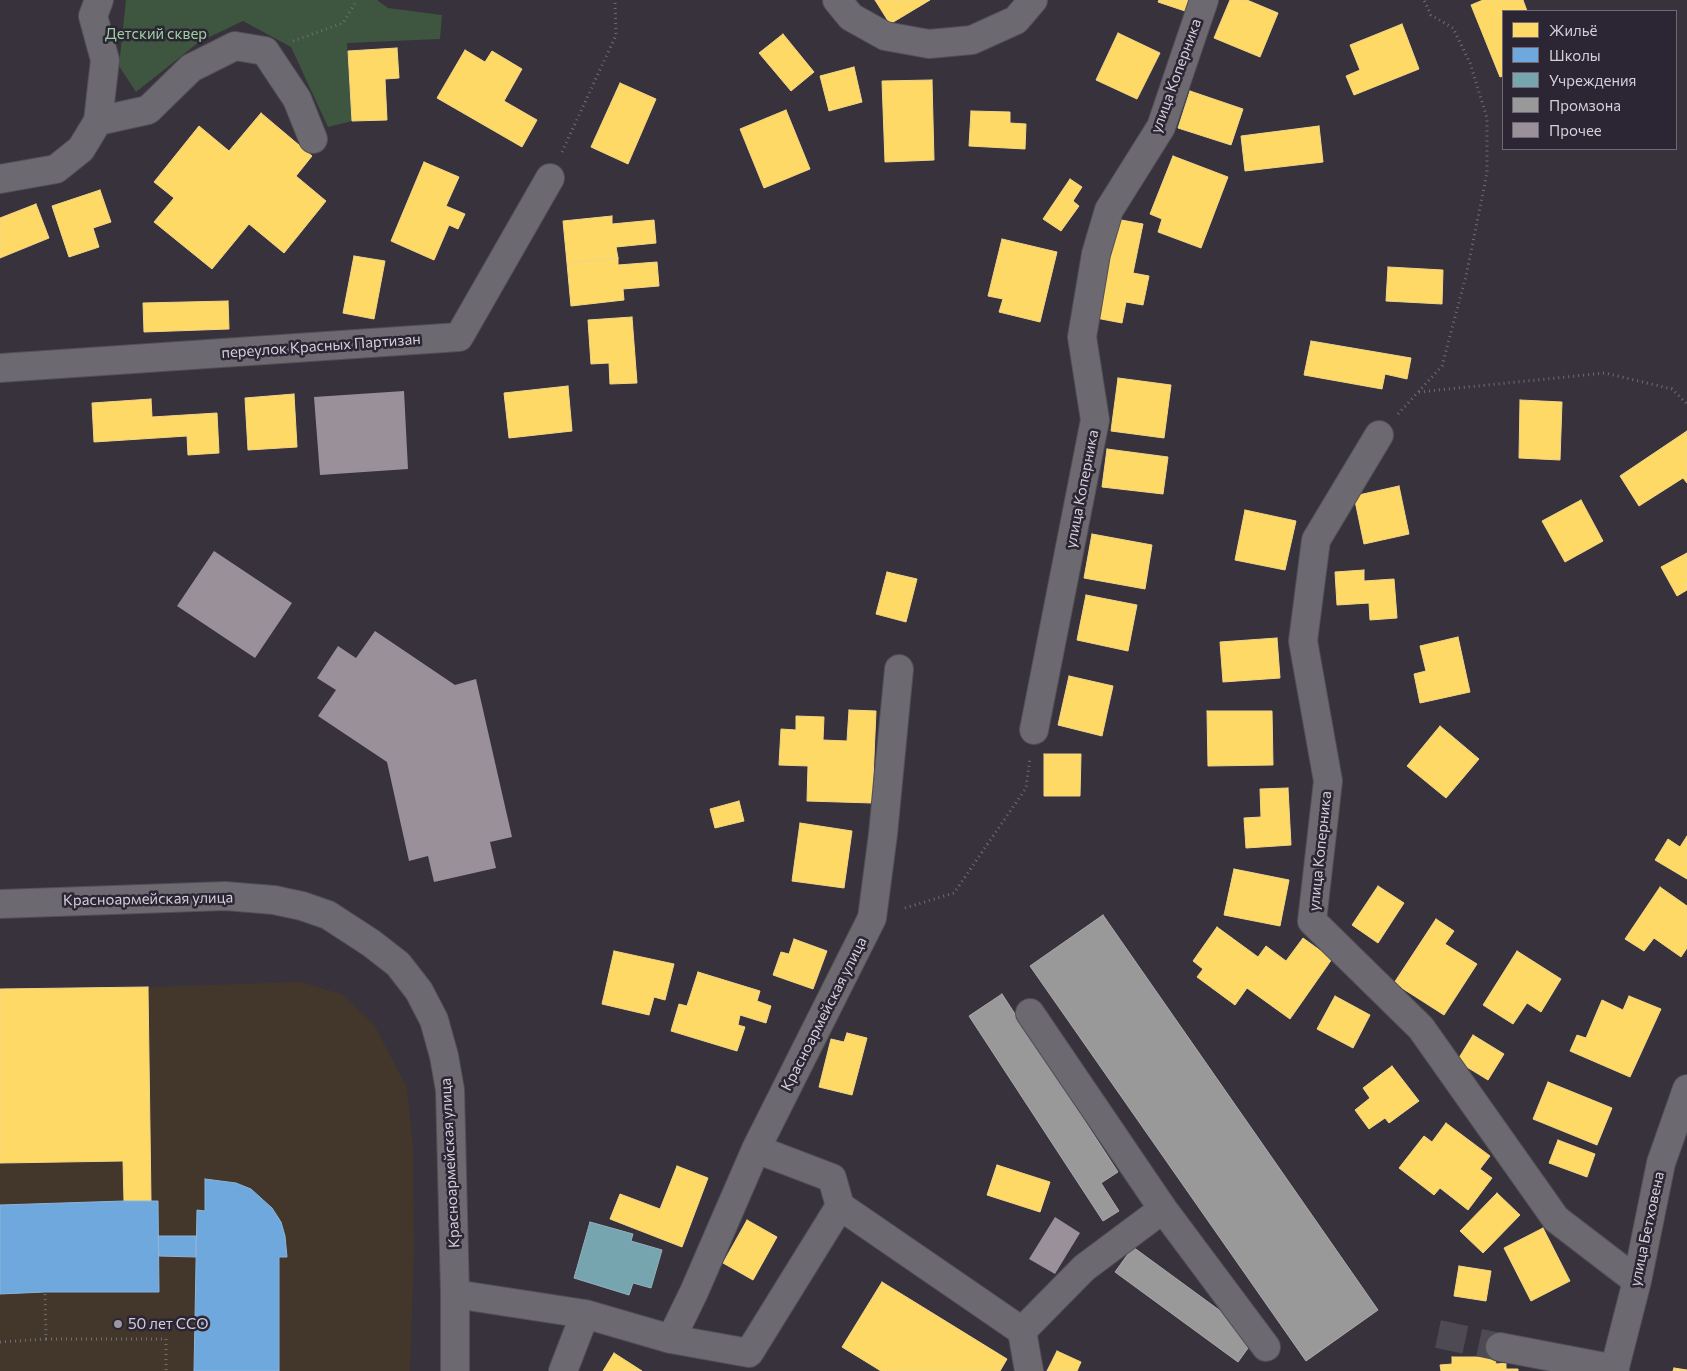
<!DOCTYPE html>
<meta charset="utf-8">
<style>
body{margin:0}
#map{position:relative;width:1687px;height:1371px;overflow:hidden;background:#37323c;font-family:Commissioner,sans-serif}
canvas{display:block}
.legend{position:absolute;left:1502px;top:10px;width:175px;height:140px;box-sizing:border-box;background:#2c2534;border:1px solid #6f6976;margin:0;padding:6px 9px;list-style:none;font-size:15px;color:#d3cfd9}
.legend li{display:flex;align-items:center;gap:10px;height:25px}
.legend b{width:25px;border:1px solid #6f6976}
</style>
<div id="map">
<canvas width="1687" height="1371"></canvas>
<ul class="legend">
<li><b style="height:14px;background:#ffd966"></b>Жильё</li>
<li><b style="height:14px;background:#6fa8dc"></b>Школы</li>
<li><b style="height:14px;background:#76a5af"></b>Учреждения</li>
<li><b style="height:14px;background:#999"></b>Промзона</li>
<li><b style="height:14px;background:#9a909a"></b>Прочее</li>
</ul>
</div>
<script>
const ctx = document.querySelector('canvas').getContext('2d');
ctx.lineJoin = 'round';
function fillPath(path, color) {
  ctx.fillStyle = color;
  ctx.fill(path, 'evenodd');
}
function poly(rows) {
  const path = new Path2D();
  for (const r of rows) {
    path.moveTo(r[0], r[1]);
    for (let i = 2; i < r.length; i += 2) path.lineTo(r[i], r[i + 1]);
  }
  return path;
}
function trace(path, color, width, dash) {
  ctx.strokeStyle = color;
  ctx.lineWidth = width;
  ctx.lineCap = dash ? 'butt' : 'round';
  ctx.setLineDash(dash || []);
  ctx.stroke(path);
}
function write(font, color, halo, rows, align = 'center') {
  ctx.font = font + ' Commissioner,sans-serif';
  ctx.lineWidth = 5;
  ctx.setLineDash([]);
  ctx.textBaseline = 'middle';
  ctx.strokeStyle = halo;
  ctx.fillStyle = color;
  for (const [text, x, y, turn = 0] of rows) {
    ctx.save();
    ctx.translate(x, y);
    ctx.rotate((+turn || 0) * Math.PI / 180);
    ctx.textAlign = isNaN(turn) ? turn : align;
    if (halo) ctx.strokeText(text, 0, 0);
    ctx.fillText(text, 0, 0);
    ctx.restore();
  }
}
fillPath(poly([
 [301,982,341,994,374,1024,407,1088,413,1148,414,1251,410,1371,0,1371,0,989,148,987]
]), '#43372c');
fillPath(poly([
 [126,0,377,0,388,8,442,15,440,39,347,43,352,121,328,127,291,47,243,21,199,42,136,92,119,66]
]), '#3e553f');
const homes = poly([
 [875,0,930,0,890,24,875,0],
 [1159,0,1189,0,1185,11,1158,2,1159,0],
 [1230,0,1247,0,1278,13,1260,57,1214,38,1230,0],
 [1483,0,1523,0,1527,11,1503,11,1503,76,1500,77,1471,5,1483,0],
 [1402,24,1419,69,1354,95,1346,76,1360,70,1350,45,1402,24],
 [1118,33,1160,53,1137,99,1096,80,1118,33],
 [783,34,814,72,791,91,759,53,783,34],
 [397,48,399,78,385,79,387,120,352,121,348,51,397,48],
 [465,50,485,62,492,51,522,69,504,101,537,120,522,147,437,98,465,50],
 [854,67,862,102,829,111,820,76,854,67],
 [932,80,934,160,885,162,882,81,932,80],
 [620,83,656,99,628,164,591,147,620,83],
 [1190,91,1243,109,1231,145,1178,128,1190,91],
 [786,110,810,169,764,188,740,129,786,110],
 [971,111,1010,112,1010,123,1026,124,1025,149,969,146,971,111],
 [261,113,312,156,296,176,326,201,284,253,249,224,212,269,154,222,174,198,154,182,199,126,229,151,261,113],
 [1319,126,1323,162,1245,171,1241,136,1319,126],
 [1173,156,1228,177,1201,248,1158,232,1162,219,1150,214,1173,156],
 [424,162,459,177,446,206,465,214,458,229,449,225,434,260,391,241,424,162],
 [1070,179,1082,187,1073,201,1079,206,1061,231,1043,219,1070,179],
 [100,190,111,222,93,228,99,247,69,257,52,206,100,190],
 [36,204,49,238,0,258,0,218,36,204],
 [612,216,612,224,654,220,656,243,616,247,618,258,567,263,563,221,612,216],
 [1116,219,1143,224,1133,273,1149,276,1143,305,1126,302,1122,323,1096,318,1116,219],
 [1002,239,1057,252,1040,322,999,312,1003,299,988,296,1002,239],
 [354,256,385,261,374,319,343,313,354,256],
 [618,258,618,265,657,262,659,286,623,289,624,300,571,306,567,263,618,258],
 [1388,267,1443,270,1442,304,1386,301,1388,267],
 [228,301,229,329,144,332,143,303,228,301],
 [632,317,637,383,610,384,609,363,591,364,588,320,632,317],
 [1311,341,1411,358,1407,379,1385,374,1382,389,1304,375,1311,341],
 [1118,378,1171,385,1164,438,1111,431,1118,378],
 [568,386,572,431,509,438,504,393,568,386],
 [294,394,297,447,248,450,245,398,294,394],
 [151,399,152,417,217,413,219,453,188,455,187,436,94,442,92,403,151,399],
 [1520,400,1562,402,1560,460,1519,458,1520,400],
 [1687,431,1687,483,1683,478,1639,506,1620,476,1687,431],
 [1107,449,1168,457,1163,494,1102,487,1107,449],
 [1399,486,1409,534,1364,544,1354,496,1399,486],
 [1581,500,1603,541,1565,562,1542,521,1581,500],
 [1245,510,1296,521,1285,570,1235,560,1245,510],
 [1092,534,1152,545,1145,589,1084,578,1092,534],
 [1687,553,1687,590,1677,596,1661,567,1687,553],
 [1364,570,1364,581,1394,579,1397,618,1370,620,1369,603,1337,605,1335,572,1364,570],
 [887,572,917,579,906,622,876,614,887,572],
 [1086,595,1137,605,1128,651,1077,640,1086,595],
 [1458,637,1470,692,1420,703,1414,674,1426,671,1420,646,1458,637],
 [1277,638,1280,678,1223,682,1220,642,1277,638],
 [1069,676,1113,686,1102,736,1058,725,1069,676],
 [849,710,876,711,872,803,807,801,808,766,779,765,781,729,796,730,796,716,824,717,823,740,847,741,849,710],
 [1207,711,1272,711,1273,765,1208,766,1207,711],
 [1440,726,1479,759,1446,798,1407,766,1440,726],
 [1044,754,1081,754,1080,796,1044,796,1044,754],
 [1288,788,1291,845,1246,848,1244,818,1261,817,1260,789,1288,788],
 [739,801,744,821,715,828,710,809,739,801],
 [800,823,852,831,844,888,792,881,800,823],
 [1687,836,1687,879,1655,860,1668,839,1680,847,1687,836],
 [1234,869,1289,880,1280,926,1224,915,1234,869],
 [1378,886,1404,903,1378,943,1352,925,1378,886],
 [1660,887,1687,906,1687,948,1681,957,1654,938,1644,951,1625,939,1660,887],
 [1436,919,1454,931,1445,944,1477,964,1444,1015,1394,983,1436,919],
 [1217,927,1258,957,1266,946,1286,961,1303,938,1332,959,1290,1019,1247,988,1235,1005,1197,977,1203,969,1193,961,1217,927],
 [794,939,827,951,813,989,773,975,781,952,789,954,794,939],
 [614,951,674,964,665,1000,654,997,649,1015,602,1004,614,951],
 [1517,951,1561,979,1541,1012,1527,1003,1513,1024,1483,1005,1517,951],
 [698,972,760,991,757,1001,771,1006,766,1023,740,1015,738,1025,745,1027,737,1051,671,1031,679,1004,687,1006,698,972],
 [148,987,151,1201,124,1201,123,1161,0,1163,0,989,148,987],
 [1335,996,1370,1015,1353,1048,1317,1029,1335,996],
 [1629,996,1661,1009,1630,1077,1570,1051,1577,1035,1586,1038,1602,1000,1623,1010,1629,996],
 [847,1033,867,1038,852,1095,819,1087,831,1039,844,1042,847,1033],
 [1473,1035,1504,1054,1488,1080,1457,1061,1473,1035],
 [1392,1066,1419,1101,1389,1123,1385,1118,1369,1129,1355,1110,1370,1098,1363,1088,1392,1066],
 [1548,1082,1612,1108,1597,1145,1533,1119,1548,1082],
 [1446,1123,1490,1156,1480,1169,1492,1178,1468,1210,1440,1188,1434,1195,1399,1168,1424,1136,1432,1142,1446,1123],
 [1558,1140,1595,1154,1587,1177,1549,1163,1558,1140],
 [997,1165,1050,1182,1040,1212,987,1195,997,1165],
 [677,1166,708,1178,682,1247,610,1219,620,1194,660,1209,677,1166],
 [1497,1193,1520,1215,1483,1253,1460,1231,1497,1193],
 [747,1220,777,1237,753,1280,723,1263,747,1220],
 [1543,1228,1570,1281,1531,1301,1504,1248,1543,1228],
 [1459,1266,1491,1271,1486,1301,1454,1296,1459,1266],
 [882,1282,1007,1359,1000,1371,881,1371,842,1347,882,1282],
 [1057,1351,1081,1362,1077,1371,1047,1371,1057,1351],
 [614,1353,642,1371,603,1371,614,1353],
 [1452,1357,1495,1357,1496,1364,1506,1363,1506,1369,1518,1369,1518,1371,1441,1371,1440,1365,1452,1364,1452,1357],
 [1674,1368,1687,1370,1687,1371,1673,1371,1674,1368]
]);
fillPath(homes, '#ffd966');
trace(homes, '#f2d688', 1);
const schools = poly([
 [205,1179,236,1183,251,1189,272,1208,281,1222,285,1236,287,1257,279,1257,279,1371,194,1371,197,1210,205,1211,205,1179],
 [124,1201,158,1201,159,1292,45,1292,0,1294,0,1205,124,1201],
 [158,1236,196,1236,196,1257,159,1256,158,1236]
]);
fillPath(schools, '#6fa8dc');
trace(schools, '#8db4db', 1);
const public = poly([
 [590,1222,633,1234,631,1241,662,1250,651,1288,633,1283,629,1295,574,1278,590,1222]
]);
fillPath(public, '#76a5af');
trace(public, '#92b2bc', 1);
const industry = poly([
 [1103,915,1378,1310,1306,1361,1030,966,1103,915],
 [1002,994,1118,1172,1101,1183,1119,1211,1103,1221,969,1016,1002,994],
 [1133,1247,1256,1337,1238,1362,1115,1272,1133,1247]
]);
fillPath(industry, '#999');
trace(industry, '#aaa9ac', 1);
fillPath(poly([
 [404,391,408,469,320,475,314,397],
 [214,551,292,603,255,658,177,606],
 [375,631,455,685,476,679,512,837,490,842,496,868,434,882,428,856,409,861,387,762,318,716,336,690,317,678,338,646,356,658],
 [1055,1217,1080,1233,1055,1274,1029,1259]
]), '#9a909a');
trace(poly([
 [1438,1334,1500,1347]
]), '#4e4a54', 28, [28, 14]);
const minor = poly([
 [837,0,851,17,885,36,929,44,972,40,1016,20,1033,0],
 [98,121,148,110,191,68,235,46,265,51,297,99,313,139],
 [0,179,56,169,81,149,98,121,105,60,93,16,99,0],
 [0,368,459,337,550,178],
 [1379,435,1316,540,1303,641,1328,781,1312,921,1421,1028,1556,1219,1637,1281],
 [1034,730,1095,420,1082,337,1096,254,1109,210,1161,127,1204,0],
 [0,904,225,896,274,900,302,906,328,915,371,943,398,964,419,991,434,1020,444,1056,450,1090,455,1294,455,1371],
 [1030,1013,1163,1209,1266,1347],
 [756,1149,832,1178,840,1206],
 [455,1294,585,1314,563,1371],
 [585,1314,671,1339,694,1292,756,1149,872,918,883,834,899,669],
 [1022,1331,1084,1268,1163,1209],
 [671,1339,749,1353,840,1206,1022,1331,1029,1371],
 [1500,1347,1615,1369],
 [1614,1371,1637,1281,1661,1163,1687,1089]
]);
trace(minor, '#524f56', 30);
trace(poly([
 [293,41,343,23,357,0],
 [562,152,616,35,615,0],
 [1419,392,1605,373,1672,389,1687,404],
 [1398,414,1442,366,1466,276,1487,173,1487,118,1470,63,1453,28,1431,15,1424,0],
 [905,908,954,893,1026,788,1030,758],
 [46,1339,166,1339,166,1371],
 [0,1342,46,1339,45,1292]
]), '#706d73', 3, [1, 4]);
trace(minor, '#6d6970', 28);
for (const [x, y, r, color] of [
 [118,1324,5,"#9c98a2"]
]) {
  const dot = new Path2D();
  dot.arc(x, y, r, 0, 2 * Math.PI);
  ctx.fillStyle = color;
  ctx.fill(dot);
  trace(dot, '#2c2534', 2);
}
write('15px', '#9ad19d', '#2c2534', [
 ["Детский сквер",156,34]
]);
write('15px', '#d3cfd9', '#2c2534', [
 ["улица Коперника",1176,76,-70],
 ["переулок Красных Партизан",321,346,-4],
 ["улица Коперника",1082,489,-79],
 ["улица Коперника",1320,851,-84],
 ["Красноармейская улица",148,899,-1],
 ["Красноармейская улица",824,1014,-63],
 ["Красноармейская улица",450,1163,-93],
 ["улица Бетховена",1647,1229,-78]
]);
write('15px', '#d3cfd9', '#2c2534', [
 ["50 лет ССО",128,1324]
], 'left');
</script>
